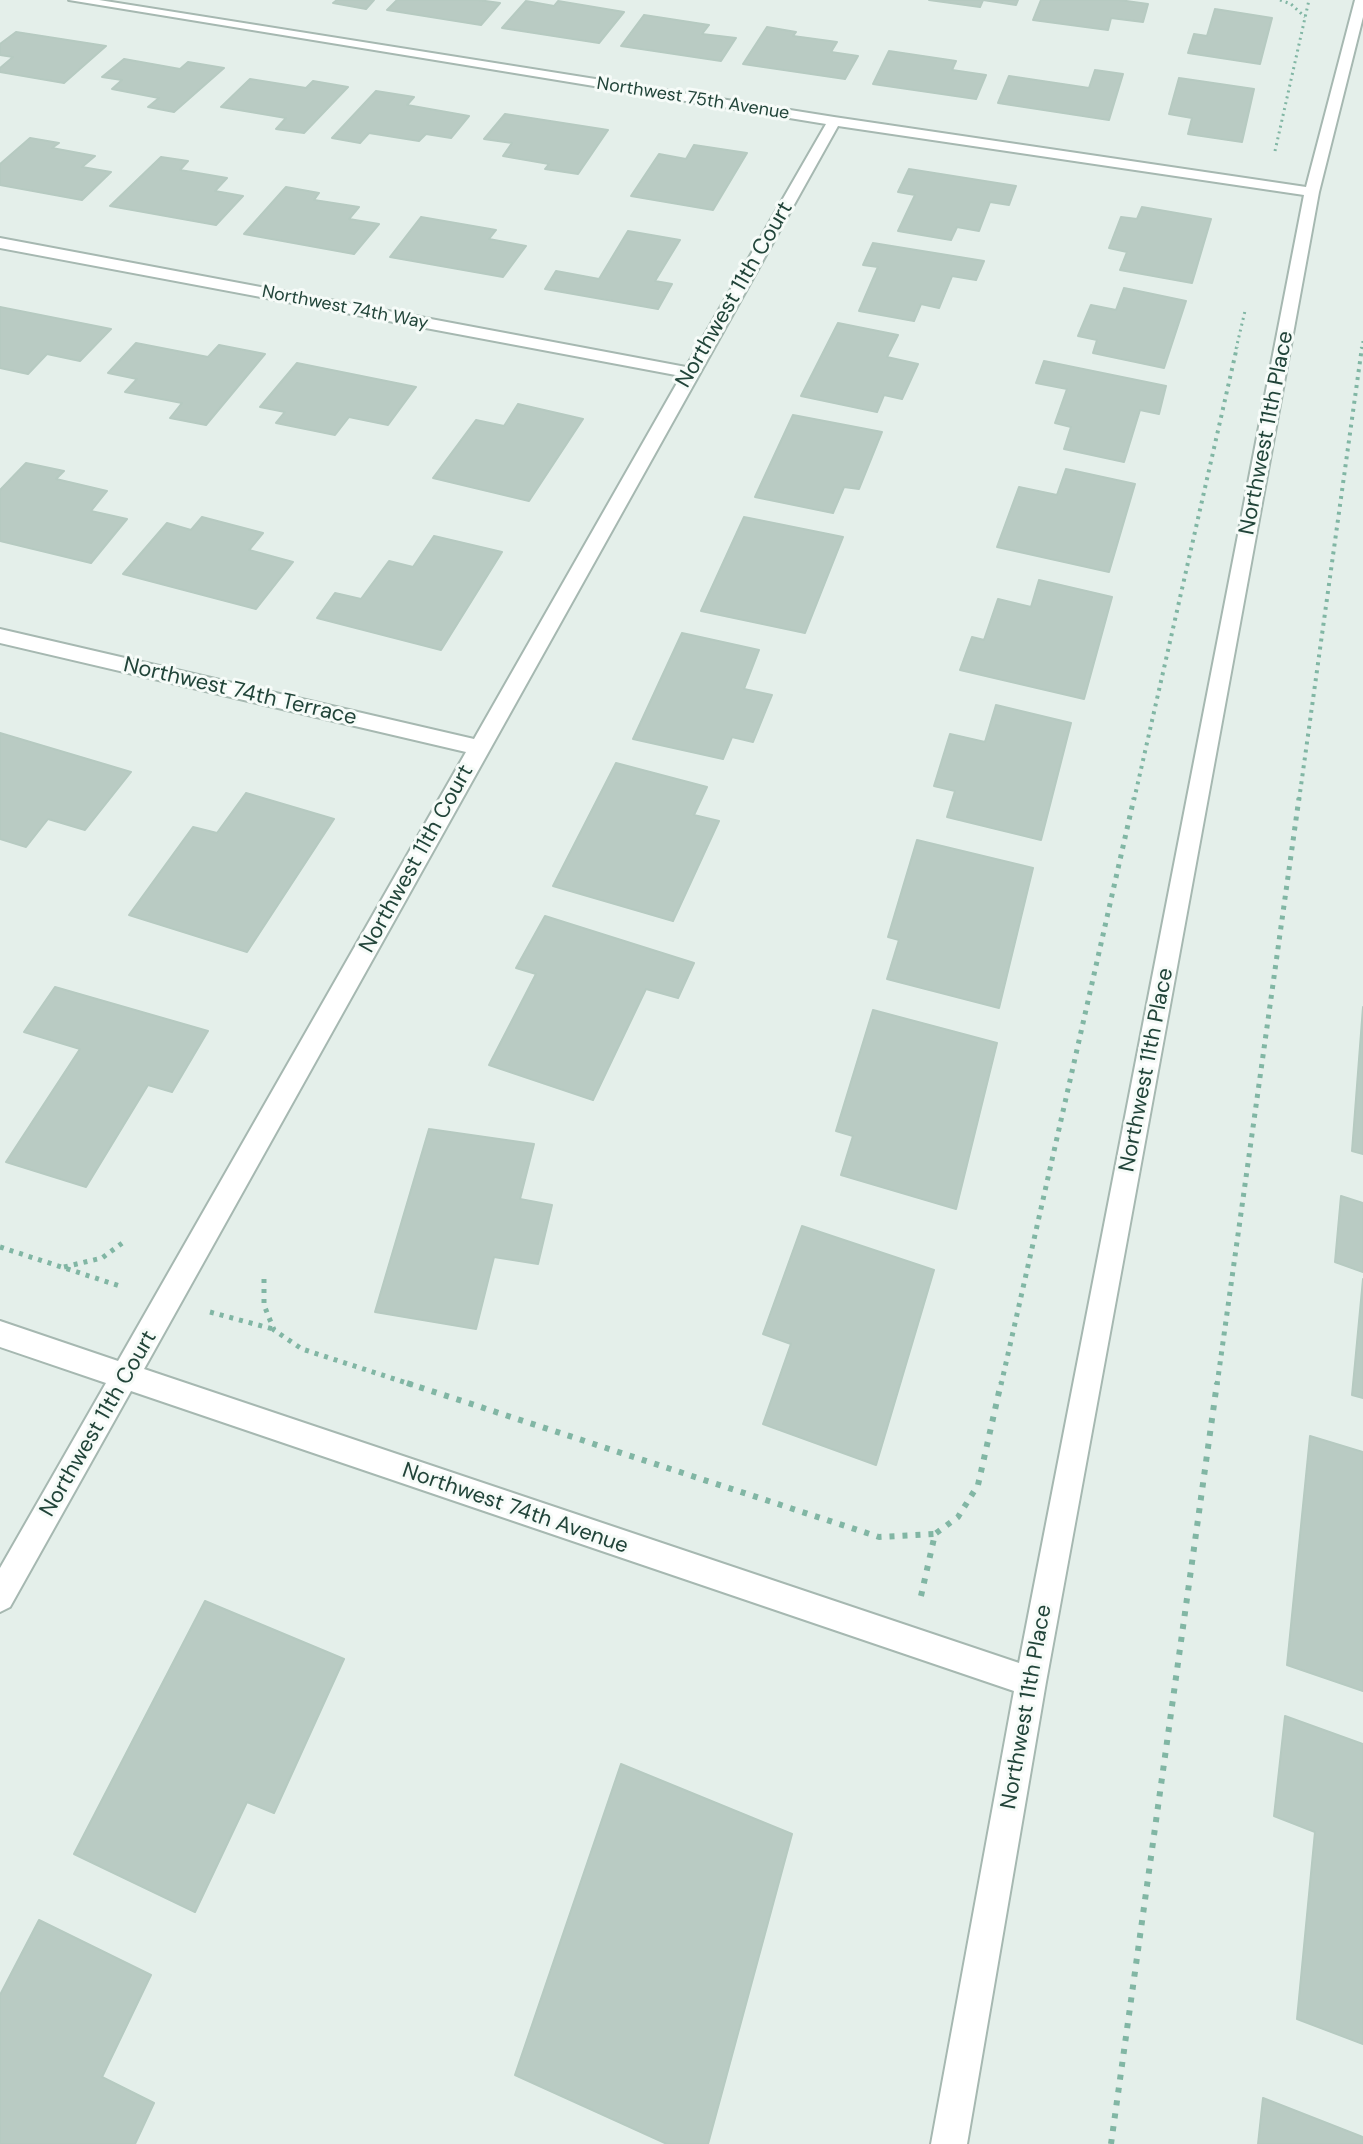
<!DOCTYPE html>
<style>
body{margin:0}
canvas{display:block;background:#e4efea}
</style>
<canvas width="1363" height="2144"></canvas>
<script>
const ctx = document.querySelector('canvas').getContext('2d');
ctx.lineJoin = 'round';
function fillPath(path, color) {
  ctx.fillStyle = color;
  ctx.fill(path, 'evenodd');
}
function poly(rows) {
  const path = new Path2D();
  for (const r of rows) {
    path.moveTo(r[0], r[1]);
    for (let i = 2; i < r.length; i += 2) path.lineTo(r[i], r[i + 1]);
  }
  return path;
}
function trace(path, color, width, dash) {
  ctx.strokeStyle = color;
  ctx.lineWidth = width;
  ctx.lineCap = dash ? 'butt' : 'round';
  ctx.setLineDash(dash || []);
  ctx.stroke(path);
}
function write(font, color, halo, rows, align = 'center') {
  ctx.font = font + ' "DM Sans",sans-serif';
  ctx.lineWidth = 6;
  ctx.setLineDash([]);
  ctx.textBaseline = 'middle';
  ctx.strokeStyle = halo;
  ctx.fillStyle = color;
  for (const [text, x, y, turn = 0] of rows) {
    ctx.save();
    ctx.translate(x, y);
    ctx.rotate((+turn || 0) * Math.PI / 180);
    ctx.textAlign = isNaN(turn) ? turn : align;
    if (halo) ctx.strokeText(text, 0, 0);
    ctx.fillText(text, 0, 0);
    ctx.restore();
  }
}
const building = poly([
 [337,0,374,0,366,9,333,3,337,0],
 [397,0,478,0,500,3,481,25,387,10,397,0],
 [929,0,1018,0,1016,5,983,0,980,7,929,0],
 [1041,0,1119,0,1148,4,1143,22,1111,18,1108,30,1033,20,1041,0],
 [526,1,554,6,558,1,624,12,599,43,502,28,526,1],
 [1215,9,1272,18,1260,64,1188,53,1194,34,1207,36,1215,9],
 [644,15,709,25,702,34,736,38,721,61,621,46,644,15],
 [767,27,796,32,793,36,837,42,831,52,858,56,845,79,743,64,767,27],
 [16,32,106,46,64,83,0,72,0,68,13,57,0,55,0,44,16,32],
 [889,51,956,61,952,70,986,75,976,99,873,84,889,51],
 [124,59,180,69,188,62,224,68,174,112,148,107,159,98,112,89,122,80,102,77,124,59],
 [1095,70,1123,74,1109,120,998,103,1009,76,1089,88,1095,70],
 [1179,78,1254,89,1242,142,1188,134,1192,118,1169,114,1179,78],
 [250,79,306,88,313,81,348,87,304,133,276,129,286,118,221,107,250,79],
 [376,91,414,97,407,105,469,116,451,138,426,134,419,141,369,133,360,143,332,138,376,91],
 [505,114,608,130,578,174,545,169,549,164,503,156,512,143,484,139,505,114],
 [30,138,59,143,52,148,95,156,82,167,111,172,82,200,0,185,0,164,30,138],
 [694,145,747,153,713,210,631,196,659,154,686,159,694,145],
 [161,157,188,161,180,170,227,178,215,191,243,196,216,225,110,206,161,157],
 [909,169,1016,186,1009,205,990,202,979,231,957,227,951,240,898,231,915,195,898,192,909,169],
 [286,187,319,193,314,200,359,207,349,219,379,224,354,254,244,234,286,187],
 [1142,207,1211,219,1192,283,1120,270,1127,252,1109,248,1121,217,1137,219,1142,207],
 [421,217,496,230,489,239,526,246,503,277,390,257,421,217],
 [628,231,680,240,655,281,672,284,658,309,545,289,556,271,599,279,628,231],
 [873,243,984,261,976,280,952,276,939,308,921,304,914,321,859,311,878,267,863,265,873,243],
 [1124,288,1186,301,1164,368,1093,353,1097,340,1078,336,1091,305,1116,310,1124,288],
 [0,307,111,329,80,361,47,354,28,374,0,368,0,307],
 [838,323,898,335,887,357,918,364,902,399,884,395,877,412,801,396,838,323],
 [136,343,208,357,219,345,265,354,206,425,170,418,182,403,125,392,137,379,108,373,136,343],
 [1044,361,1166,386,1159,414,1140,410,1124,462,1064,449,1071,427,1055,423,1067,389,1036,383,1044,361],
 [297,363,416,387,388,425,349,417,335,435,276,423,285,412,260,407,297,363],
 [518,404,583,419,529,501,433,478,476,420,504,426,518,404],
 [793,415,882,432,859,489,844,487,833,513,755,497,793,415],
 [26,463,64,471,56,479,107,491,91,511,127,519,91,563,0,541,0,490,26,463],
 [1066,469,1135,484,1109,572,997,547,1019,487,1057,495,1066,469],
 [202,517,263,533,249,550,293,562,256,609,123,574,167,523,191,530,202,517],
 [744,517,843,537,805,633,701,611,744,517],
 [434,536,502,552,441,650,317,618,335,593,361,599,389,561,413,567,434,536],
 [1039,580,1112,597,1084,699,960,670,972,637,984,640,998,599,1031,607,1039,580],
 [682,633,759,650,744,689,772,695,753,742,732,737,723,759,633,739,682,633],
 [996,705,1071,723,1041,840,947,817,955,791,934,786,950,734,985,742,996,705],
 [0,733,131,772,85,830,48,819,26,847,0,839,0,733],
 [616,763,707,787,694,815,719,821,673,921,553,886,616,763],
 [246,793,334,819,247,952,129,915,193,827,217,833,246,793],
 [917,840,1033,868,999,1008,887,979,899,940,888,937,917,840],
 [545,916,694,963,678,998,646,989,593,1100,489,1065,536,974,516,968,545,916],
 [55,987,208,1031,172,1092,148,1085,86,1187,6,1162,80,1049,24,1032,55,987],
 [1363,1007,1363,1154,1352,1151,1363,1007],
 [873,1010,997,1043,956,1209,841,1175,853,1136,836,1131,873,1010],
 [429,1129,534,1144,520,1199,552,1205,538,1264,494,1257,476,1329,375,1312,429,1129],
 [1341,1196,1363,1203,1363,1272,1335,1262,1341,1196],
 [802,1226,934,1270,876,1465,763,1424,791,1344,763,1334,802,1226],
 [1363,1279,1363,1398,1352,1395,1363,1279],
 [1310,1436,1363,1452,1363,1691,1287,1665,1310,1436],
 [205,1601,344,1659,274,1813,247,1802,195,1912,74,1854,205,1601],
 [1285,1716,1363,1744,1363,2044,1297,2019,1315,1832,1274,1816,1285,1716],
 [621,1764,792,1834,708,2144,667,2144,515,2075,621,1764],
 [39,1920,151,1975,102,2077,154,2103,135,2144,0,2144,0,1995,39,1920],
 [1263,2098,1363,2137,1363,2144,1258,2144,1263,2098]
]);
fillPath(building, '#b9cbc3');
trace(building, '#b6cac1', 2);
const minor = poly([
 [69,0,99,0,834,117,1306,187,1355,0,1363,0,1363,17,1319,192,1046,1682,967,2144,931,2144,1014,1691,131,1391,10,1607,0,1612,0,1568,106,1383,0,1347,0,1321,118,1361,466,752,0,643,0,629,474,739,681,376,0,248,0,238,686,367,826,124,69,0],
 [838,126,1304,195,1019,1663,144,1369,838,126]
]);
trace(minor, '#a6b8b1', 4);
trace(poly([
 [1280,0,1291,4,1305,17],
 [1275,151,1309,0],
 [1236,349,1245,311],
 [1362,349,1363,341]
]), '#81b6a4', 3, [2, 4]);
trace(poly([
 [1134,800,1237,347],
 [1299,800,1362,347]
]), '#81b6a4', 4, [3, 5]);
trace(poly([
 [0,1247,123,1287],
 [64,1267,102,1258,125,1241],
 [264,1279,264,1305,274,1330,302,1349,413,1385],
 [210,1312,273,1329],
 [1001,1385,1134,798],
 [1217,1385,1299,798]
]), '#81b6a4', 5, [4, 6]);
trace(poly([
 [407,1383,879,1537,935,1534],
 [921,1596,935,1534,958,1517,978,1485,1001,1383],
 [1111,2144,1217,1383]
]), '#81b6a4', 6, [5, 8]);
fillPath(minor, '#fff');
write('18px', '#214439', '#f6fbf8', [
 ["Northwest 75th Avenue",693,99,9],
 ["Northwest 74th Way",345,308,11]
]);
write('22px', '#214439', '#f6fbf8', [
 ["Northwest 11th Court",735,295,-60],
 ["Northwest 11th Place",1267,433,-79],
 ["Northwest 74th Terrace",240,692,13],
 ["Northwest 11th Court",417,859,-61],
 ["Northwest 11th Place",1147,1070,-79],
 ["Northwest 11th Court",99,1424,-60],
 ["Northwest 74th Avenue",515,1509,19],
 ["Northwest 11th Place",1027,1707,-80]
]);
</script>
